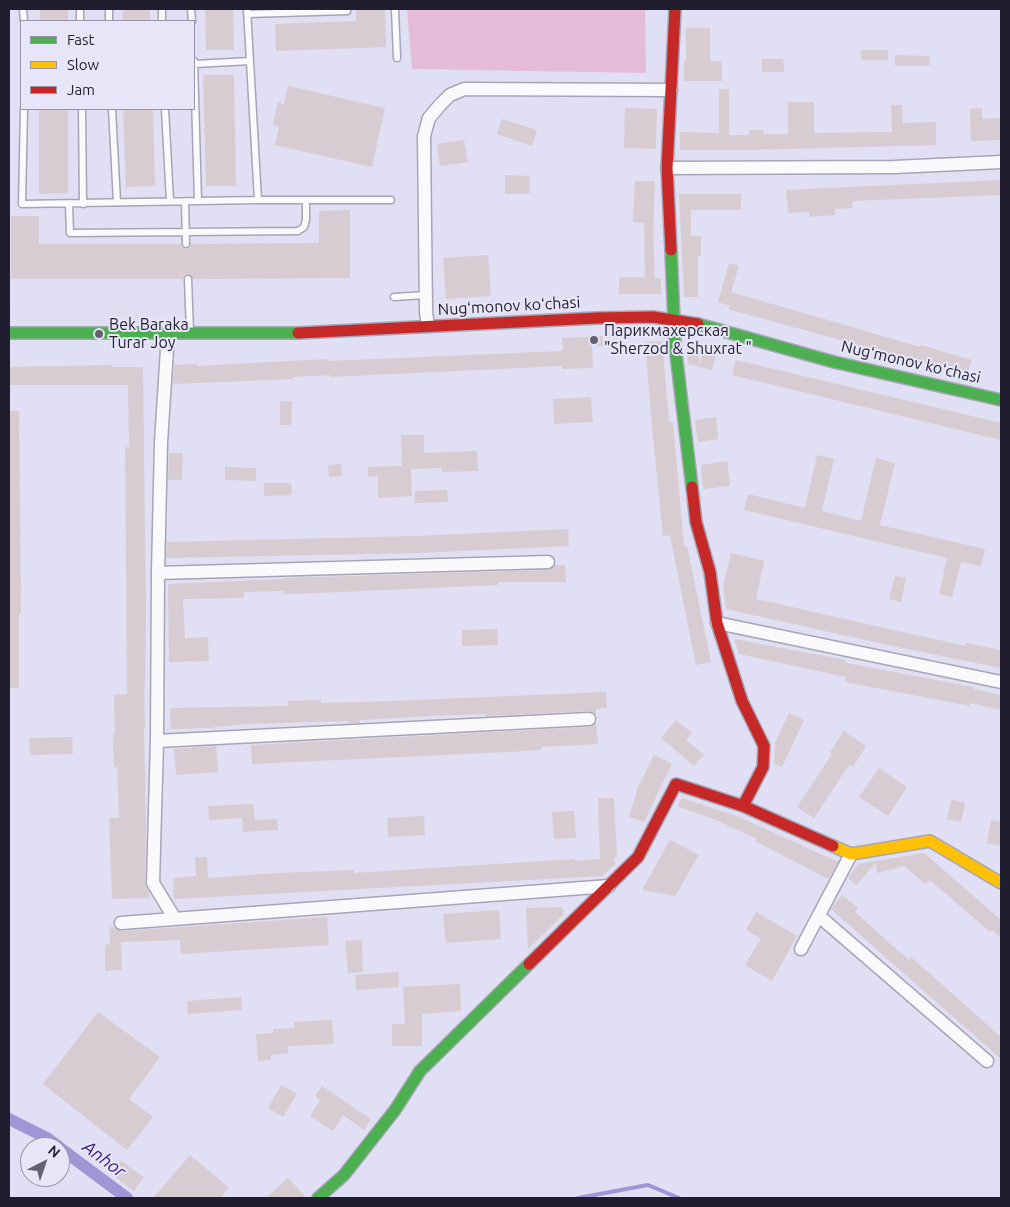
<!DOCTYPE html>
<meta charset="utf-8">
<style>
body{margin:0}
#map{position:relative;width:1010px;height:1207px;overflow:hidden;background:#e0dff3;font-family:Ubuntu,sans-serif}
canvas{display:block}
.frame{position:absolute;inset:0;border:10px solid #201e2e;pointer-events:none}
.legend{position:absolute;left:20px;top:20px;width:175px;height:90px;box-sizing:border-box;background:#e7e6f9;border:1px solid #9796a8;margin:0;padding:6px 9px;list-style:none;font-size:15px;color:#201e2e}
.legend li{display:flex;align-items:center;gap:10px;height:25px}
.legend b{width:25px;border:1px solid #9796a8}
.north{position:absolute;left:20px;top:1137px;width:50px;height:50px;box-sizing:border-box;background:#e7e6f9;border:1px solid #9796a8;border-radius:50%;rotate:41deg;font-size:14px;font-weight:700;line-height:20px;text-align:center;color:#201e2e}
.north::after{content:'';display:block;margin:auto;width:18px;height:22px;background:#636273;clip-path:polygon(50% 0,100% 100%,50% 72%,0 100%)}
</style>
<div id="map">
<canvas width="1010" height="1207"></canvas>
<div class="frame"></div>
<ul class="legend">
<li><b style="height:6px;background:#4caf50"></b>Fast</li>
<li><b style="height:6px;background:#ffc107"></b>Slow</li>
<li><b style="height:6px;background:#c62828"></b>Jam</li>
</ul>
<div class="north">N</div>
</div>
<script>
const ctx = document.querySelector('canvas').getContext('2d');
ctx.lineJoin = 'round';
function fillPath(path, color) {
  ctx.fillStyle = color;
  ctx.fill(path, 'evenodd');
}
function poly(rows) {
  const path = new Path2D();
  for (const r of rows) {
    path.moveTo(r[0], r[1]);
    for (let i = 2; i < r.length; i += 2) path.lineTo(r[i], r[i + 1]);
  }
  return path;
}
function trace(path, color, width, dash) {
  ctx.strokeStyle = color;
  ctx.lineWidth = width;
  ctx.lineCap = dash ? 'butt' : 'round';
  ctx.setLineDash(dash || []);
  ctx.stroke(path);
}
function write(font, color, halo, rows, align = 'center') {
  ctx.font = font + ' Ubuntu,sans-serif';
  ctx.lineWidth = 4;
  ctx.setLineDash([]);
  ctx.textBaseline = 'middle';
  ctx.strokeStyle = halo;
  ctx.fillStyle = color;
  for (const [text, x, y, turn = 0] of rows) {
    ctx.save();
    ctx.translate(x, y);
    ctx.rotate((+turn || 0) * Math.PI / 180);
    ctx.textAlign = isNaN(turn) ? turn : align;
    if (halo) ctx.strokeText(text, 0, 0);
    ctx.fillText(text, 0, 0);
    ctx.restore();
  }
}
fillPath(poly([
 [407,9,645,9,646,73,412,69]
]), '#e6bbd9');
trace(poly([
 [578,1198,648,1185,679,1198]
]), '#9f96d6', 4);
trace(poly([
 [9,1119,47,1138,59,1147],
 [60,1148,127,1198]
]), '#9f96d6', 12);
fillPath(poly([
 [40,9,68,9,68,21,40,21],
 [123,9,150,9,150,21,123,21],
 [205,9,233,9,234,50,206,50],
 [385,9,386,47,276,51,275,24,356,21,356,10],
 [686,28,710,28,710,61,722,61,722,81,684,81,684,61,686,61],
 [861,50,888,50,888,60,861,60],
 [895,55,930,56,929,66,895,66],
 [762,59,783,59,784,72,762,72],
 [203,75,234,75,236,186,206,186],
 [288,86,385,108,372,167,275,145,279,127,273,125,278,102,284,104],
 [719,89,729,89,729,135,749,135,749,130,763,130,764,134,788,134,788,102,814,102,814,133,815,133,892,132,891,105,902,105,903,123,936,122,936,145,746,150,680,150,680,132,719,133],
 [625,108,657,109,656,149,624,148],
 [982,108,982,119,1001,118,1001,140,971,141,970,109],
 [39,109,68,109,68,193,39,194],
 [123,109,153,109,155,186,126,187],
 [502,119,537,130,532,146,497,134],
 [464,140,468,162,440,166,437,144],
 [505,175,530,176,529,194,505,194],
 [1001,180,1001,195,852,201,853,208,835,209,835,215,809,217,809,212,788,213,786,190],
 [635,181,655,181,653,232,655,278,661,278,661,294,619,294,619,277,645,277,644,223,633,222],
 [679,194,741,194,741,210,691,210,691,236,701,236,701,256,698,256,698,297,684,297],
 [350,210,350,278,193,279,188,274,185,275,183,279,11,279,11,216,39,216,39,244,181,244,182,247,186,249,189,248,191,244,319,243,319,211],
 [488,255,491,296,446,299,443,258],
 [729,263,739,266,731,292,869,332,920,347,921,345,972,360,967,375,728,309,730,306,718,302],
 [603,336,603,346,592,346,593,368,562,369,562,366,330,377,330,375,293,377,293,379,173,384,174,365,197,364,197,366,327,359,327,361,400,358,561,351,563,350,562,338],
 [662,341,669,421,673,423,675,445,684,546,687,546,711,662,696,665,670,535,663,536,652,427,645,342],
 [687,348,699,351,699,366,703,352,716,355,712,370,688,364],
 [736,360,1001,423,1001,440,732,375],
 [112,365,112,367,143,367,146,615,145,687,144,687,145,728,144,728,146,826,145,883,149,892,149,898,112,899,109,818,119,818,117,767,114,767,113,734,115,734,114,695,127,694,125,447,129,447,128,385,9,385,9,367],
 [591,397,593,422,554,424,553,399],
 [280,401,292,401,291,425,280,425],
 [9,411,19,411,21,613,19,613,19,688,9,688],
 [716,417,718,439,698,442,695,420],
 [401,435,424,435,424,453,477,451,478,471,442,472,442,468,411,469,412,496,378,498,378,476,368,477,368,467,402,466],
 [169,453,183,453,182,480,168,480],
 [817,455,834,459,822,511,861,521,876,458,895,463,880,525,985,549,981,566,961,562,952,597,939,594,947,558,744,510,748,494,805,508],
 [727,461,730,486,703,489,701,465],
 [341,464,342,476,329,477,328,465],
 [225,467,256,468,256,481,225,480],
 [264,483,291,483,292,495,264,496],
 [447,490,448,502,415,503,415,491],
 [568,529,569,546,418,553,166,558,167,542,417,536],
 [731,553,764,561,756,599,965,646,966,643,1001,650,1001,668,888,645,726,609,723,586],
 [555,565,565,565,566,582,498,582,498,585,318,593,284,594,284,591,244,592,244,598,183,599,185,638,208,637,209,661,169,662,168,584,283,579,283,578,548,570,553,569],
 [895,576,906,578,901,602,889,599],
 [497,629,498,645,462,646,462,630],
 [734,639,846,660,846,663,973,687,973,689,1001,695,1001,710,970,703,970,706,845,682,846,677,739,654],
 [606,692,607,708,596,709,596,715,589,711,486,716,486,714,429,716,360,720,360,723,349,723,349,721,248,724,214,727,214,728,171,729,170,708,288,706,288,701,321,700,321,703,392,701],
 [789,713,804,720,782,767,774,764,775,743],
 [676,720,692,733,686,740,704,755,694,766,661,738],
 [596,722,598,744,541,747,541,750,509,752,252,764,251,745,589,727],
 [844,731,866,746,853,767,849,765,814,818,797,807,832,754,830,752],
 [72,737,73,754,30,755,29,738],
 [216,746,218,772,176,775,174,749],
 [654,755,672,764,644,822,629,817,638,787],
 [879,768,907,787,888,816,859,797],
 [598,798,614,798,617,857,614,857,615,864,602,876,174,899,173,878,196,876,195,857,207,857,208,878,278,873,354,870,354,873,575,859,575,861,600,859],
 [682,798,739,817,838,862,829,878,826,878,755,841,757,839,716,820,677,806],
 [951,799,965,803,961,822,947,819],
 [253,804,255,820,277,819,278,830,243,832,242,818,209,820,208,806],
 [574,811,576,838,554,839,552,812],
 [424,816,425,835,388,837,387,818],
 [991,820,1001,822,1001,846,987,843],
 [670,840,699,855,675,896,642,890],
 [924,853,1001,920,1001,938,992,930,990,932,930,880,925,884,904,866,877,873,876,863,856,885,848,878,858,864],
 [842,895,858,908,855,912,884,938,909,960,911,957,1001,1037,1001,1059,831,909],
 [562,907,564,914,528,949,526,908],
 [499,910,501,939,446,943,443,914],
 [756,912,797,936,772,981,745,965,761,939,746,930],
 [327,917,329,945,181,954,180,940,121,942,122,970,105,971,105,945,110,944,109,927,114,927,122,931],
 [362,940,363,972,348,973,345,941],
 [398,972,399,987,356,990,355,975],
 [460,984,461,1011,422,1014,422,1046,392,1046,392,1024,405,1024,403,987],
 [241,997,242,1010,188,1014,187,1001],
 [98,1012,160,1057,129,1099,153,1117,127,1150,43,1084],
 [332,1020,334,1044,288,1046,288,1053,271,1055,271,1060,258,1061,256,1034,273,1033,273,1029,294,1028,294,1022],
 [281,1085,297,1094,283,1117,268,1108],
 [322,1086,371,1119,364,1130,343,1115,333,1131,310,1116,320,1100,315,1096],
 [190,1155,229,1188,220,1198,153,1198],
 [121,1161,144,1177,134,1191,111,1174],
 [288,1178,307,1198,266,1198]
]), '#d6ccd1');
const lane = poly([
 [23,9,24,21],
 [80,9,80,21],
 [109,9,109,21],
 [162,9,162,21],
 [191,9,192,21],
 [247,9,258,200],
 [395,9,397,58],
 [247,14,347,11,347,9],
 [194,61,198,201],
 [194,64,250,61],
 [24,109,22,204,258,200,391,200],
 [82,109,83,204],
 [112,109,117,202],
 [165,109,170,201],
 [185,201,186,244],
 [69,204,70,233,298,231,304,227,306,220,306,200],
 [188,279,190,332],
 [394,297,426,295]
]);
const street = poly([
 [667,168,894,167,1001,162],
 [428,326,426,312,424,136,429,118,440,105,450,95,464,89,671,90],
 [168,334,161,442,158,573,157,741,153,883,175,919],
 [158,573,548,562],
 [717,623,1001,682],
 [157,741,589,719],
 [819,916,987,1061],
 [121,923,609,886],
 [801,949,851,854]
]);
const fast = poly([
 [671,250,675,346,692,487],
 [698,324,834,362,1001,400],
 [9,333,298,333],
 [318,1198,344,1175,395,1110,420,1071,529,964]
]);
const slow = poly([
 [833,846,851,854,930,841,1001,883]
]);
const jam = poly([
 [671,250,667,168,675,9],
 [298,333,597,318,653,317,698,324],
 [692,487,696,522,710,572,717,623,742,701,764,746,763,767,743,806],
 [529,964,638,857,676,784,743,806,833,846]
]);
trace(lane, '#a6a5b6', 9);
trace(street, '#a6a5b6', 15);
trace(fast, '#a6a5b6', 14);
trace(slow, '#a6a5b6', 14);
trace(jam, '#a6a5b6', 14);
trace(poly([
 [12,312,157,314],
 [219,315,399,311]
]), '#dcdce2', 2, [1, 4]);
trace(lane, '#fafafd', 6);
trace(street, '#fafafd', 12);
trace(fast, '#4caf50', 11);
trace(slow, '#ffc107', 11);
trace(jam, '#c62828', 11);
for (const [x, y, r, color] of [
 [99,334,5,"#636273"],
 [594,340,5,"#636273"]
]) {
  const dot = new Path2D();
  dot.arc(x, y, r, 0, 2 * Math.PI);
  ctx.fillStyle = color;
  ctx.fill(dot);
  trace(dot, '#e7e6f9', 2);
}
write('16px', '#201e2e', '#e7e6f9', [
 ["Nugʻmonov koʻchasi",509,306,-3],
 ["Nugʻmonov koʻchasi",911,362,13]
]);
write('16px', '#201e2e', '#e7e6f9', [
 ["Bek Baraka",109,325],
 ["Turar Joy",109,343],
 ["Парикмахерская",604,331],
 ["\"Sherzod & Shuxrat \"",604,349]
], 'left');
write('italic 18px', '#381a7d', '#e7e6f9', [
 ["Anhor",104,1159,37]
]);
</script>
